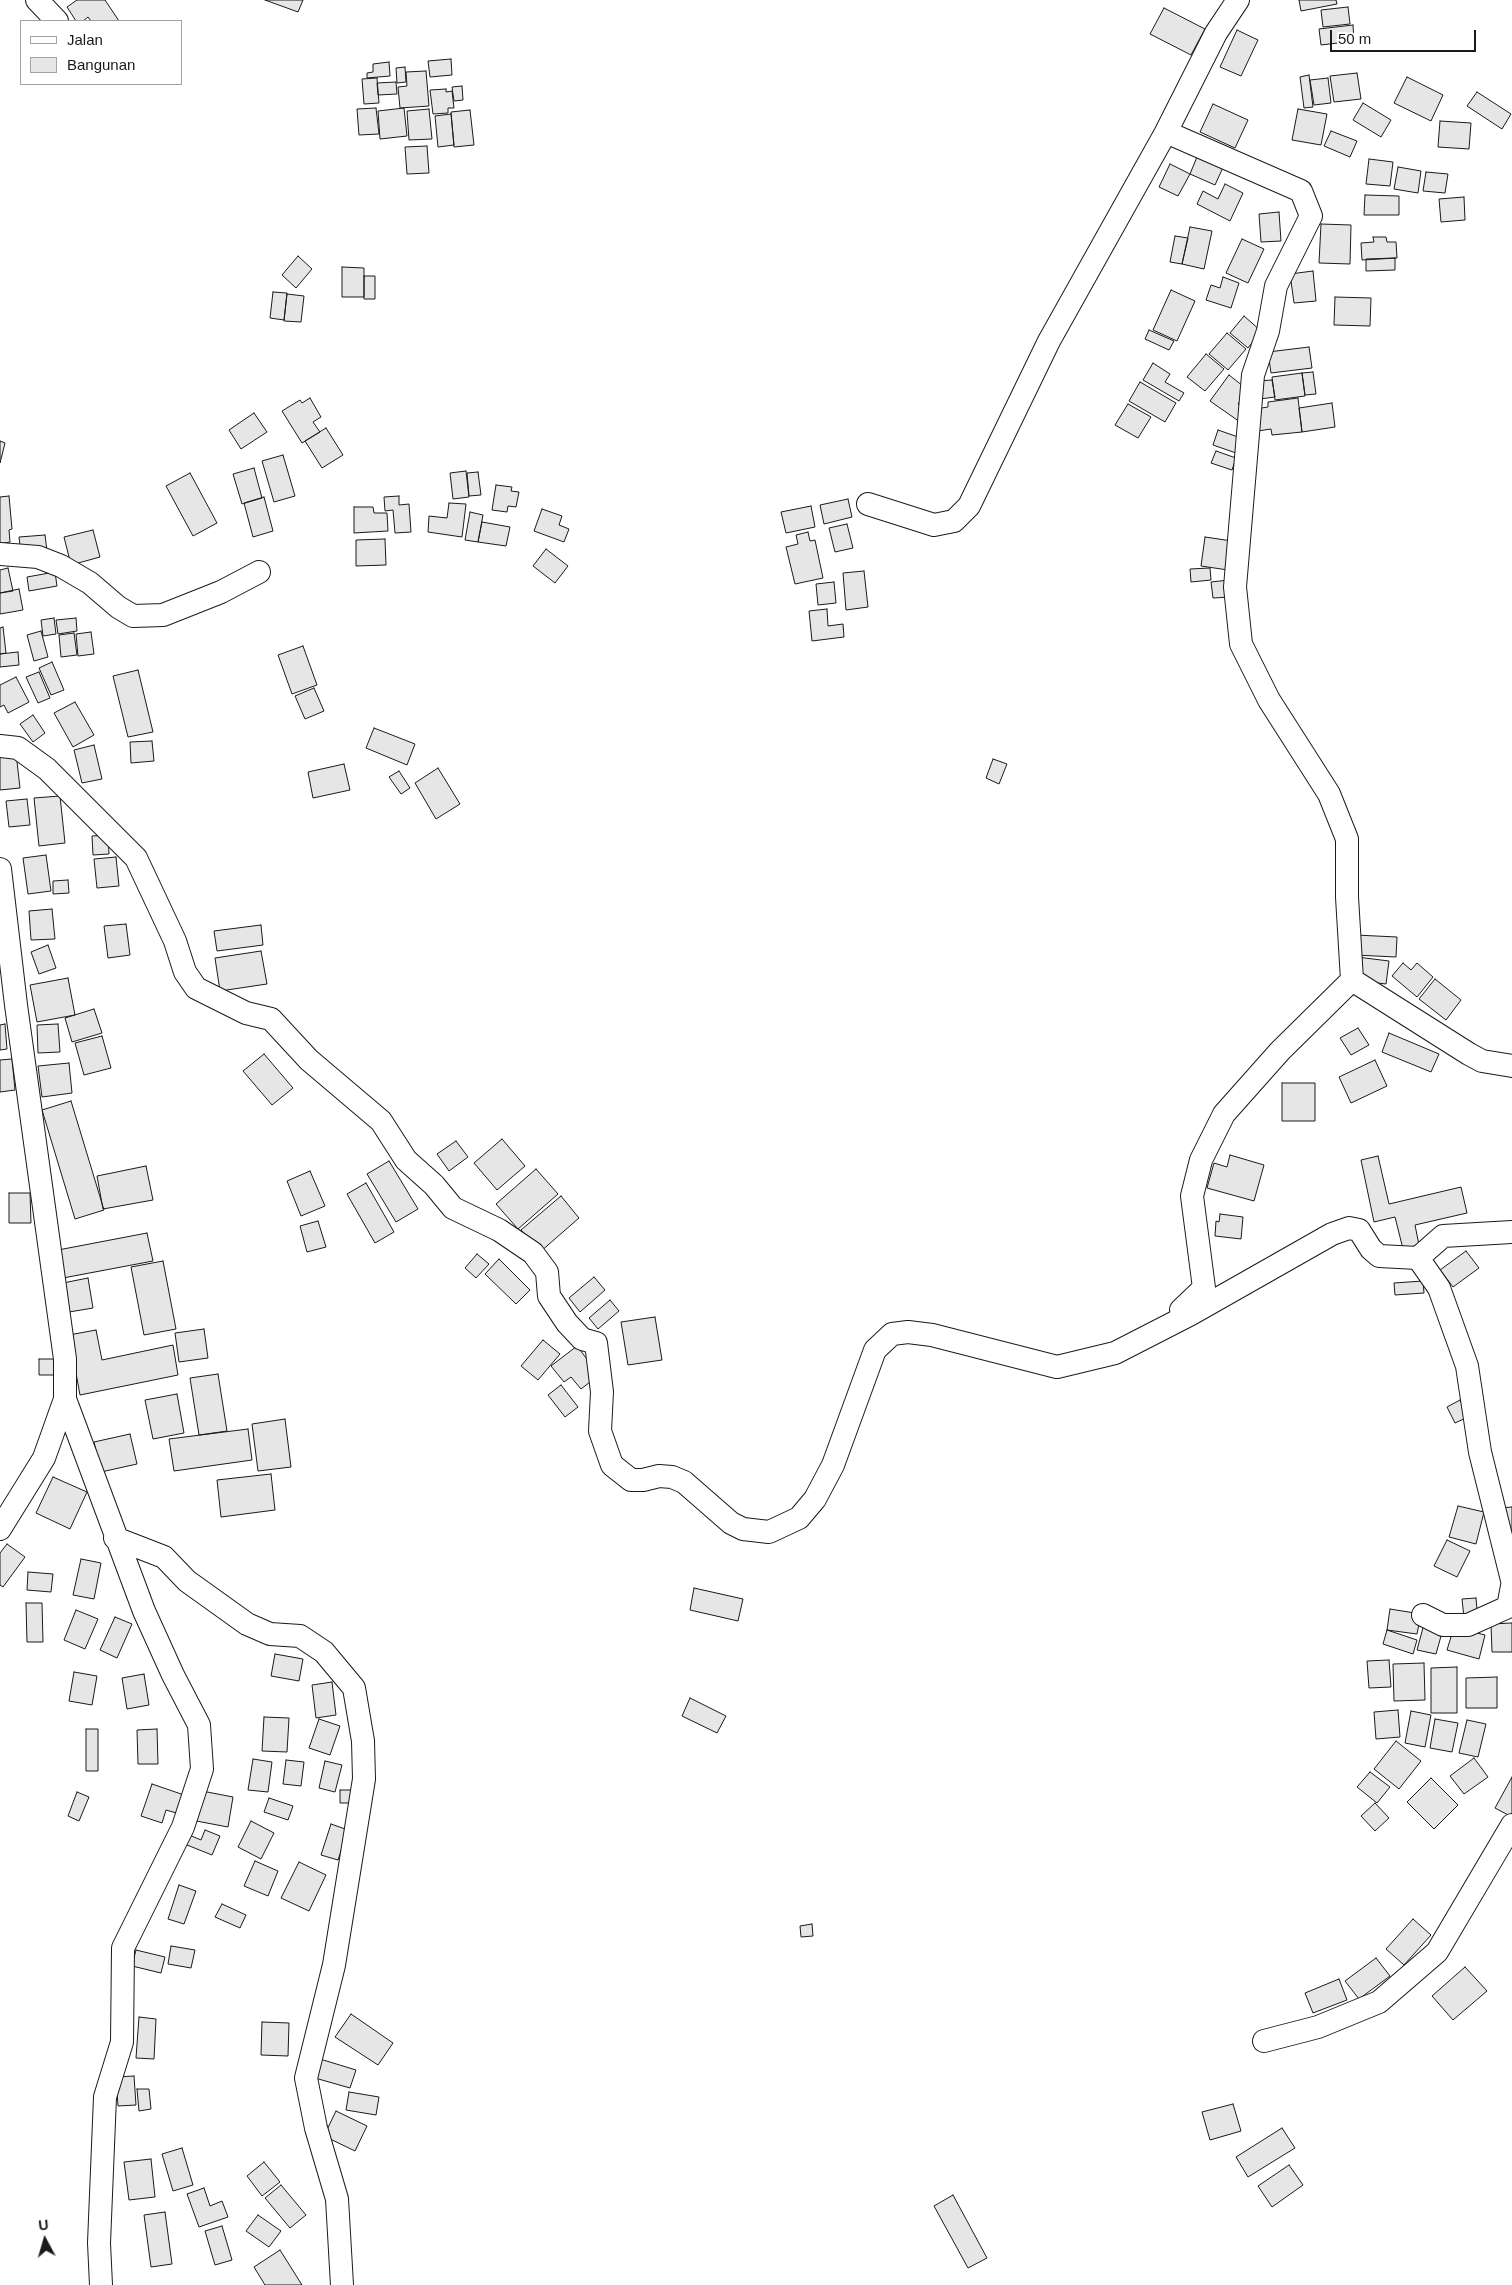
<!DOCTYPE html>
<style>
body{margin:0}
#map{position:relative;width:1512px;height:2285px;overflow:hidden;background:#fff;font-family:Arial,sans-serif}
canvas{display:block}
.legend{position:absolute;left:20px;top:20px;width:162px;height:65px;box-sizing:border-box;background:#fff;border:1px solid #a3a3a3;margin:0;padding:6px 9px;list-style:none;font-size:15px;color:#1a1a1a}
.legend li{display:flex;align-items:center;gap:10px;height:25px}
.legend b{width:25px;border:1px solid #a3a3a3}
.north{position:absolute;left:20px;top:2215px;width:50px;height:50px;-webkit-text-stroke:4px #fff;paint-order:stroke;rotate:354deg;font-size:14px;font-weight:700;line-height:20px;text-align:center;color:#1a1a1a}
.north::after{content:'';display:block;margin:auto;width:18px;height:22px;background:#1a1a1a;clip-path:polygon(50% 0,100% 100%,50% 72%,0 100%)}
.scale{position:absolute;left:1330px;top:30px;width:146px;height:22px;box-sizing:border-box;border:2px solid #1a1a1a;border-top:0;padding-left:6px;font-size:15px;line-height:18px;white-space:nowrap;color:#1a1a1a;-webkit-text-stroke:4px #fff;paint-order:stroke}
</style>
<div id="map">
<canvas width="1512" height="2285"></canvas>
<ul class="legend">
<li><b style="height:6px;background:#fff"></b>Jalan</li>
<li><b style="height:14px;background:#e6e6e6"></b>Bangunan</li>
</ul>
<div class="north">U</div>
<div class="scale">50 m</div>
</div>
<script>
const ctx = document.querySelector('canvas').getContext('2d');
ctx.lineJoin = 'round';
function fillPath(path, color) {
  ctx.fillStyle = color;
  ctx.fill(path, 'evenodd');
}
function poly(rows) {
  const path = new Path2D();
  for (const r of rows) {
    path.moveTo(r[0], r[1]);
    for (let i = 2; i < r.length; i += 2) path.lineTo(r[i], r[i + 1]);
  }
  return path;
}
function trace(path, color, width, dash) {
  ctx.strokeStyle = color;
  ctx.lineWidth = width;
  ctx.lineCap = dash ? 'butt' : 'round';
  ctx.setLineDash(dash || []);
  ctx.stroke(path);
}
const building = poly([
 [77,0,105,0,119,21,91,21,88,17,83,21,76,21,67,7,77,0],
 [265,0,303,0,298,12,265,0],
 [1299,0,1336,0,1337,4,1301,11,1299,0],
 [1348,7,1350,24,1323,27,1321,10,1348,7],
 [1164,8,1205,29,1191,55,1150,34,1164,8],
 [1353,25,1354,41,1321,45,1319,29,1353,25],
 [1237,30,1258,40,1241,76,1220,67,1237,30],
 [451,59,452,75,430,77,428,61,451,59],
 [389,62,390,76,367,78,367,73,373,72,373,64,389,62],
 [405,67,406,82,397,83,396,68,405,67],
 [426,71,429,106,400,108,398,87,407,86,406,72,426,71],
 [1357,73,1361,99,1334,102,1330,76,1357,73],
 [1309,75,1313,107,1304,108,1300,77,1309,75],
 [1407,77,1443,95,1431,121,1394,103,1407,77],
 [377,78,379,103,364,104,362,79,377,78],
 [1328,78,1331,103,1314,105,1310,80,1328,78],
 [396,82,397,94,378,95,377,83,396,82],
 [462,86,463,100,454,101,452,87,462,86],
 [446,89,446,92,452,91,454,108,448,108,448,113,433,114,430,90,446,89],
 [1477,92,1511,114,1502,129,1467,106,1477,92],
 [1363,103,1391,120,1381,137,1353,120,1363,103],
 [1213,104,1248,120,1235,148,1200,132,1213,104],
 [376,108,379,134,359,135,357,109,376,108],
 [404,108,407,136,380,139,378,111,404,108],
 [429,109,432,139,409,140,407,111,429,109],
 [1298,109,1327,114,1321,145,1292,140,1298,109],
 [470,110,474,145,454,147,451,112,470,110],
 [451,114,454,145,438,147,435,116,451,114],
 [1440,121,1471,123,1469,149,1438,147,1440,121],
 [1331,131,1357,141,1350,157,1324,146,1331,131],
 [427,146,429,173,407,174,405,147,427,146],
 [1199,152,1225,163,1215,185,1190,174,1199,152],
 [1369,159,1393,162,1390,186,1366,184,1369,159],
 [1170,164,1190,174,1178,196,1159,187,1170,164],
 [1398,167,1421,171,1418,193,1394,189,1398,167],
 [1426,172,1448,174,1445,193,1423,191,1426,172],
 [1225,184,1243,193,1230,221,1197,204,1203,191,1218,199,1225,184],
 [1365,195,1399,196,1399,215,1364,215,1365,195],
 [1464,197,1465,220,1441,222,1439,199,1464,197],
 [1279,212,1281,241,1261,242,1259,214,1279,212],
 [1321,224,1351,225,1350,264,1319,263,1321,224],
 [1190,227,1212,231,1204,269,1182,264,1190,227],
 [1175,236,1188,238,1182,264,1170,262,1175,236],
 [1373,237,1386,237,1387,242,1396,242,1397,258,1362,260,1361,243,1374,242,1373,237],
 [1242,239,1264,249,1248,283,1226,273,1242,239],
 [298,256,312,269,296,288,282,275,298,256],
 [1395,258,1395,270,1366,271,1366,259,1395,258],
 [342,267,364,268,364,297,342,297,342,267],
 [1313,271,1316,301,1294,303,1290,274,1313,271],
 [364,276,375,276,375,299,364,299,364,276],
 [1223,277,1239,283,1231,308,1206,300,1211,285,1220,288,1223,277],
 [1171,290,1195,301,1177,341,1153,330,1171,290],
 [273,292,287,293,284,320,270,318,273,292],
 [287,294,304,296,301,322,284,321,287,294],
 [1335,297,1371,298,1370,326,1334,325,1335,297],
 [1244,316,1261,331,1248,348,1230,333,1244,316],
 [1149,330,1174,341,1169,350,1145,339,1149,330],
 [1227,333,1246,349,1228,370,1209,354,1227,333],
 [1309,347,1312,368,1271,373,1268,352,1309,347],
 [1206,354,1224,369,1205,391,1187,377,1206,354],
 [1153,363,1170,374,1165,382,1184,393,1179,401,1143,380,1153,363],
 [1313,372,1316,394,1305,395,1302,373,1313,372],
 [1302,373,1305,396,1275,400,1272,377,1302,373],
 [1229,375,1248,390,1238,404,1248,412,1240,422,1210,401,1229,375],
 [1272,380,1275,397,1260,399,1258,381,1272,380],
 [1140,382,1176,403,1165,422,1129,401,1140,382],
 [310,398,321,417,313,422,320,432,302,443,282,411,300,400,302,403,310,398],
 [1298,398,1302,432,1272,435,1271,429,1258,431,1255,409,1268,407,1268,402,1298,398],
 [1332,403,1335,427,1302,432,1299,408,1332,403],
 [1128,404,1151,417,1138,438,1115,425,1128,404],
 [254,413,267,432,241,449,229,430,254,413],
 [326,428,343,455,322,468,305,441,326,428],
 [1218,430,1241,438,1236,453,1213,445,1218,430],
 [0,441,5,443,0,463,0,441],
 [1216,451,1236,458,1232,470,1211,463,1216,451],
 [283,455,295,496,274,502,262,461,283,455],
 [254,468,262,498,242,504,233,474,254,468],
 [466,471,469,497,453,499,450,473,466,471],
 [478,472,481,495,469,496,467,473,478,472],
 [190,473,217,523,193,536,166,486,190,473],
 [496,485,512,487,511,491,519,492,516,507,508,506,507,512,492,510,496,485],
 [9,496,12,529,9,530,10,542,0,544,0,497,9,496],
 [399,496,399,505,409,504,411,532,395,533,393,510,385,511,384,497,399,496],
 [264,497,273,531,253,537,244,503,264,497],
 [848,499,852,517,824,524,820,505,848,499],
 [449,503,466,504,462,537,428,532,429,516,447,518,449,503],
 [811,506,815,527,786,533,781,512,811,506],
 [354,507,373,507,374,513,387,513,388,531,354,533,354,507],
 [542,509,562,516,559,525,569,529,564,542,534,531,542,509],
 [470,512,483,515,478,542,465,540,470,512],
 [482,522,510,527,506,546,478,542,482,522],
 [847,524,853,548,835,552,829,528,847,524],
 [93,530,100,557,71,565,64,537,93,530],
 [808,532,810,541,815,540,823,578,795,584,786,547,798,544,796,535,808,532],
 [45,535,47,551,21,553,19,537,45,535],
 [1205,537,1232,541,1228,570,1201,566,1205,537],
 [385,539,386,565,356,566,356,540,385,539],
 [546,549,568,566,555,583,533,566,546,549],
 [8,568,13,591,0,593,0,570,8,568],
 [1210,568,1211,580,1191,582,1190,569,1210,568],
 [864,571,868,607,846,610,843,573,864,571],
 [55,572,57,586,29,591,27,577,55,572],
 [1229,580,1230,597,1213,598,1211,582,1229,580],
 [834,582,836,603,818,605,816,584,834,582],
 [19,589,23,610,0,614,0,593,19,589],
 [827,609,828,626,843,624,844,637,812,641,809,611,827,609],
 [54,618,56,634,43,636,41,620,54,618],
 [76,618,77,631,58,634,56,620,76,618],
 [3,627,6,653,0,654,0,628,3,627],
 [41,631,48,657,34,661,27,635,41,631],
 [91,632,94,654,78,656,76,634,91,632],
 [74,633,77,655,61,657,59,635,74,633],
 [303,646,317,685,292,694,278,655,303,646],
 [18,652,19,665,0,667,0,654,18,652],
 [52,662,64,690,51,695,39,668,52,662],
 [138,670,153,732,128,737,113,676,138,670],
 [39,672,50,698,38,703,26,677,39,672],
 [16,677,29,702,8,713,4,705,0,707,0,685,16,677],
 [314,688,324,711,305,719,295,696,314,688],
 [75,702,94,735,73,747,54,713,75,702],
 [33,715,45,733,33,742,20,724,33,715],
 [374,728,415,744,407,765,366,748,374,728],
 [152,741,154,761,131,763,130,742,152,741],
 [94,745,102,779,82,783,74,750,94,745],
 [16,753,20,788,0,790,0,755,16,753],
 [993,759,1007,764,999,784,986,778,993,759],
 [344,764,350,790,313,798,308,772,344,764],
 [438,768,460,804,436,819,415,783,438,768],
 [399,771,410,788,401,794,389,777,399,771],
 [60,796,65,843,39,846,34,798,60,796],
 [27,799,30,825,9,827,6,801,27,799],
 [108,835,109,854,93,855,92,836,108,835],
 [46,855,51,891,28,894,23,858,46,855],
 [116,857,119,886,97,888,94,859,116,857],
 [68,880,69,893,53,894,53,881,68,880],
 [52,909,55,939,31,940,29,911,52,909],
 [126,924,130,955,108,958,104,926,126,924],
 [261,925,263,945,217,951,214,931,261,925],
 [1355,935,1397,937,1396,957,1355,955,1355,935],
 [48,945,56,968,39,974,31,952,48,945],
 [261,951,267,984,220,991,215,958,261,951],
 [1357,957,1389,961,1386,984,1354,980,1357,957],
 [1403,963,1411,970,1417,963,1433,977,1417,997,1392,976,1403,963],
 [68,978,75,1015,37,1022,30,985,68,978],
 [1435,979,1461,1000,1446,1020,1419,999,1435,979],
 [94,1009,102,1033,72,1042,65,1018,94,1009],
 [5,1024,7,1049,0,1050,0,1025,5,1024],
 [58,1024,60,1052,38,1053,37,1025,58,1024],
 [1358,1028,1369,1045,1351,1055,1340,1038,1358,1028],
 [1389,1033,1439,1054,1431,1072,1382,1052,1389,1033],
 [102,1036,111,1068,84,1075,75,1043,102,1036],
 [264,1054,293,1088,272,1105,243,1071,264,1054],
 [12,1059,15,1090,0,1092,0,1060,12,1059],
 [1375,1060,1387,1086,1351,1103,1339,1077,1375,1060],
 [69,1063,72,1093,42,1097,38,1066,69,1063],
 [1282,1083,1315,1083,1315,1121,1282,1121,1282,1083],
 [71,1101,104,1210,75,1219,42,1110,71,1101],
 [502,1139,525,1166,497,1190,474,1163,502,1139],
 [456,1141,468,1157,449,1171,437,1154,456,1141],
 [1230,1155,1264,1165,1254,1201,1207,1188,1214,1163,1227,1167,1230,1155],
 [1378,1156,1389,1204,1461,1187,1467,1213,1415,1225,1419,1245,1403,1249,1395,1217,1374,1222,1361,1160,1378,1156],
 [389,1161,418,1209,396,1222,367,1174,389,1161],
 [146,1166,153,1200,103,1209,97,1176,146,1166],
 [536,1169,558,1194,518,1229,496,1204,536,1169],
 [310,1171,325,1206,301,1216,287,1181,310,1171],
 [366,1183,394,1232,375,1243,347,1194,366,1183],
 [9,1193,30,1193,31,1223,9,1223,9,1193],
 [561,1196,579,1218,540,1252,521,1230,561,1196],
 [1220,1214,1243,1217,1241,1239,1215,1236,1216,1221,1219,1222,1220,1214],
 [318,1221,326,1247,307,1252,300,1226,318,1221],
 [147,1233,153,1261,63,1278,58,1250,147,1233],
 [1466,1251,1479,1268,1453,1287,1440,1270,1466,1251],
 [477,1254,489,1264,476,1278,465,1268,477,1254],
 [499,1259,530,1290,516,1304,485,1274,499,1259],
 [163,1261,176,1329,144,1335,131,1267,163,1261],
 [594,1277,605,1290,580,1312,569,1298,594,1277],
 [88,1278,93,1308,69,1312,63,1283,88,1278],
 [1423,1281,1424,1293,1395,1295,1394,1283,1423,1281],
 [610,1300,619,1311,598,1329,589,1318,610,1300],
 [655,1317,662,1360,628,1365,621,1322,655,1317],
 [204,1329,208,1358,179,1362,175,1333,204,1329],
 [96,1330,102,1360,173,1345,178,1375,80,1395,69,1335,96,1330],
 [543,1340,560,1354,538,1380,521,1366,543,1340],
 [577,1346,599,1375,581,1389,571,1377,564,1382,551,1366,577,1346],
 [39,1359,55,1359,56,1375,39,1375,39,1359],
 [218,1374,227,1431,199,1435,190,1378,218,1374],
 [561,1385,578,1407,565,1417,548,1395,561,1385],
 [177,1394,184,1433,153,1439,145,1400,177,1394],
 [1460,1400,1468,1417,1455,1423,1447,1407,1460,1400],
 [285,1419,291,1467,258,1471,252,1424,285,1419],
 [248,1429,252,1460,174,1471,169,1439,248,1429],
 [130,1434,137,1464,101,1472,94,1442,130,1434],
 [271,1474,275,1510,221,1517,217,1480,271,1474],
 [53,1477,87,1492,70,1529,36,1513,53,1477],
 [1458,1506,1484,1512,1476,1544,1449,1537,1458,1506],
 [1512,1507,1512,1544,1500,1508,1512,1507],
 [1447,1540,1470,1551,1457,1577,1434,1566,1447,1540],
 [7,1544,25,1557,3,1587,0,1585,0,1553,7,1544],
 [81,1559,101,1563,94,1599,73,1595,81,1559],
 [28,1572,53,1574,51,1592,27,1590,28,1572],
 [694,1588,743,1599,738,1621,690,1610,694,1588],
 [1476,1598,1477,1610,1464,1618,1462,1599,1476,1598],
 [26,1603,42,1603,43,1642,27,1642,26,1603],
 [1390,1609,1421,1614,1417,1634,1387,1630,1390,1609],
 [76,1610,98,1619,85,1649,64,1640,76,1610],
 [115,1617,132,1624,117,1658,100,1650,115,1617],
 [1512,1623,1512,1652,1492,1652,1491,1624,1512,1623],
 [1424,1624,1443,1629,1436,1654,1417,1650,1424,1624],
 [1454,1627,1485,1635,1479,1659,1447,1650,1454,1627],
 [1387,1630,1417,1640,1413,1654,1383,1644,1387,1630],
 [275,1654,303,1659,299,1681,271,1676,275,1654],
 [1389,1660,1391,1687,1369,1688,1367,1661,1389,1660],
 [1424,1663,1425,1700,1394,1701,1393,1664,1424,1663],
 [1457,1667,1457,1713,1431,1713,1431,1668,1457,1667],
 [74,1672,97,1676,92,1705,69,1701,74,1672],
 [144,1674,149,1705,127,1709,122,1678,144,1674],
 [1497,1677,1497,1708,1466,1708,1466,1678,1497,1677],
 [332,1682,336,1715,316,1718,312,1685,332,1682],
 [690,1698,726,1716,717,1733,682,1716,690,1698],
 [1398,1710,1400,1737,1376,1739,1374,1712,1398,1710],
 [1411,1711,1431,1715,1425,1747,1405,1743,1411,1711],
 [264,1717,289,1718,287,1752,262,1751,264,1717],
 [319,1719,340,1726,330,1755,309,1748,319,1719],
 [1435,1719,1458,1723,1452,1752,1430,1748,1435,1719],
 [1467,1720,1486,1724,1478,1757,1459,1753,1467,1720],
 [86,1729,98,1729,98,1771,86,1771,86,1729],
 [157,1729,158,1764,138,1764,137,1730,157,1729],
 [1396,1741,1421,1761,1399,1789,1374,1769,1396,1741],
 [1474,1758,1488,1777,1464,1794,1450,1776,1474,1758],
 [253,1759,272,1762,268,1792,248,1790,253,1759],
 [286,1760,304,1762,301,1786,283,1784,286,1760],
 [325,1761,342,1765,335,1792,319,1788,325,1761],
 [1370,1772,1390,1787,1377,1803,1357,1787,1370,1772],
 [1512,1777,1512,1817,1495,1808,1512,1777],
 [1431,1778,1458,1805,1434,1829,1407,1802,1431,1778],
 [152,1784,187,1796,180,1814,166,1810,162,1823,141,1816,152,1784],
 [197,1790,233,1797,228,1827,191,1820,197,1790],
 [340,1790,351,1790,351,1803,340,1803,340,1790],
 [77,1792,89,1797,79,1821,68,1816,77,1792],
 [269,1798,293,1806,288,1820,264,1812,269,1798],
 [1375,1803,1389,1818,1375,1831,1361,1816,1375,1803],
 [251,1821,274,1833,261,1859,238,1847,251,1821],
 [331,1824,348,1830,338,1860,321,1855,331,1824],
 [205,1830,220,1836,212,1855,182,1843,187,1834,201,1840,205,1830],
 [255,1861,278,1871,268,1896,244,1886,255,1861],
 [299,1862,326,1875,309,1911,281,1898,299,1862],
 [179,1885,196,1891,184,1924,168,1919,179,1885],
 [222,1904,246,1915,240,1928,215,1917,222,1904],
 [1413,1919,1431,1935,1404,1965,1386,1949,1413,1919],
 [812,1924,813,1936,801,1937,800,1926,812,1924],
 [171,1946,195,1950,191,1968,168,1964,171,1946],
 [136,1950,165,1957,161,1973,132,1966,136,1950],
 [1376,1958,1390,1976,1359,1999,1345,1981,1376,1958],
 [1465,1967,1487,1991,1453,2020,1432,1996,1465,1967],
 [1339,1979,1347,2000,1313,2013,1305,1993,1339,1979],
 [351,2014,393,2043,378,2065,335,2037,351,2014],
 [139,2017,156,2019,154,2059,136,2058,139,2017],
 [262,2022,289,2023,288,2056,261,2055,262,2022],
 [320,2059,356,2070,350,2088,315,2078,320,2059],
 [134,2076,136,2105,118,2106,116,2077,134,2076],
 [137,2089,149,2089,151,2109,139,2111,137,2089],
 [349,2092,379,2097,376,2115,346,2110,349,2092],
 [1233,2104,1241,2131,1210,2140,1202,2112,1233,2104],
 [336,2111,367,2126,355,2151,324,2136,336,2111],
 [1282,2128,1295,2148,1248,2177,1236,2157,1282,2128],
 [182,2148,193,2185,173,2191,162,2154,182,2148],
 [151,2159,155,2197,129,2200,124,2162,151,2159],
 [264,2162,280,2182,262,2196,247,2176,264,2162],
 [1289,2165,1303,2185,1272,2207,1258,2186,1289,2165],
 [281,2185,306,2215,290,2228,265,2198,281,2185],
 [204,2188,210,2206,222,2201,228,2217,199,2227,187,2194,204,2188],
 [953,2195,987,2258,968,2268,934,2206,953,2195],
 [165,2212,172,2264,151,2267,144,2215,165,2212],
 [258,2215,281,2231,269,2247,246,2231,258,2215],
 [222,2226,232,2260,215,2265,205,2231,222,2226],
 [280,2250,302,2285,265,2285,254,2267,280,2250]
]);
fillPath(building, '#e6e6e6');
trace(building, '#1a1a1a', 1);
const minor = poly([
 [37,0,57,21],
 [1238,0,1216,33,1166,132,1301,191,1311,216,1276,286,1268,331,1253,375,1235,587,1241,644,1269,700,1329,794,1347,839,1347,897,1352,980,1469,1054,1482,1061,1512,1066],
 [868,504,934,525,954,521,969,506,1049,341,1166,132],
 [0,554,38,557,61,566,90,583,118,607,133,616,163,615,221,592,259,572],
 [0,746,18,748,47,769,136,858,175,941,185,972,196,988,246,1013,271,1019,309,1060,381,1121,406,1160,434,1185,453,1208,499,1230,533,1253,547,1272,549,1296,567,1323,582,1339,596,1343,602,1392,600,1431,612,1465,631,1480,643,1480,659,1476,672,1477,684,1482,731,1523,743,1529,769,1532,799,1518,815,1499,833,1465,875,1350,892,1334,908,1332,932,1335,1057,1367,1115,1353,1191,1314,1332,1234,1349,1228,1359,1230,1371,1249,1379,1256,1418,1258,1443,1236,1512,1232],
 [0,869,16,1005,65,1359,65,1399,144,1611,173,1675,199,1725,202,1769,183,1827,123,1948,122,2042,105,2097,99,2243,101,2285],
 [1418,1258,1439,1288,1467,1366,1480,1452,1512,1580],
 [1181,1310,1204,1288,1192,1196,1201,1160,1224,1114,1280,1051,1352,980],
 [0,1529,44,1458,65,1399],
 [115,1538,164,1557,187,1581,247,1624,270,1634,300,1636,324,1652,354,1688,363,1741,364,1779,334,1965,306,2078,316,2128,337,2199,342,2285],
 [1423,1615,1443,1625,1468,1625,1508,1607,1512,1586],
 [1264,2041,1318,2027,1379,2002,1437,1952,1512,1825]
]);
trace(minor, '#1a1a1a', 24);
trace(minor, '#fff', 22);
</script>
